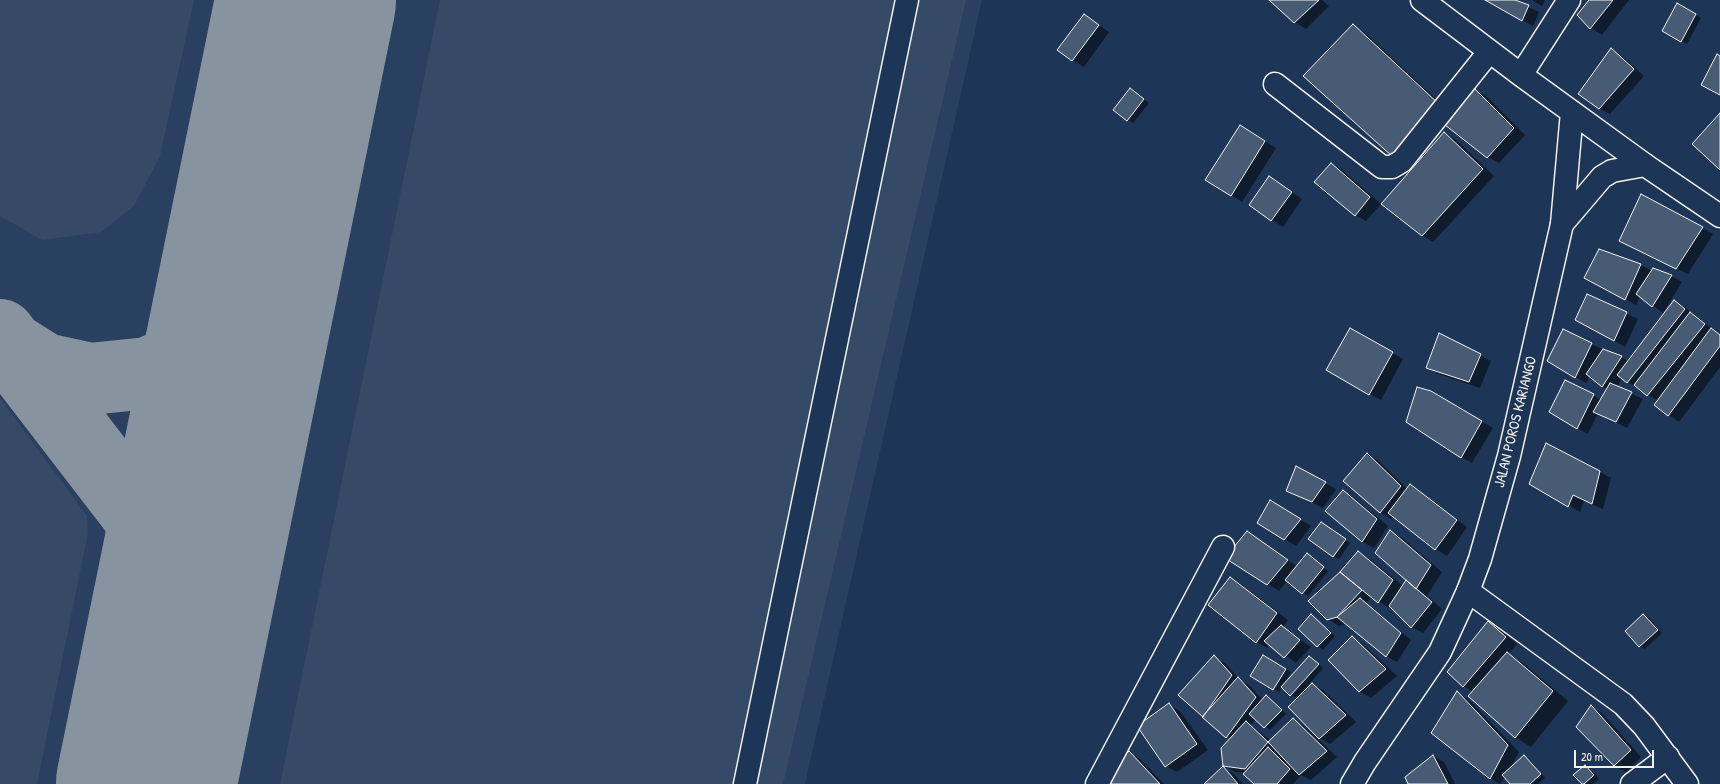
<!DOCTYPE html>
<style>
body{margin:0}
#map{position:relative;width:1720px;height:784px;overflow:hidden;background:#1d3557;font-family:"Patrick Hand",sans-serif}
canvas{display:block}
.scale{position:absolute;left:1574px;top:750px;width:80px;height:18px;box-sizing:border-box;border:2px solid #f4f1e8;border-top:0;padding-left:5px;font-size:12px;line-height:14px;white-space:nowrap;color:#f4f1e8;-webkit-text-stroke:3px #1d3557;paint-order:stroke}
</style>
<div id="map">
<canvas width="1720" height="784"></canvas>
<div class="scale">20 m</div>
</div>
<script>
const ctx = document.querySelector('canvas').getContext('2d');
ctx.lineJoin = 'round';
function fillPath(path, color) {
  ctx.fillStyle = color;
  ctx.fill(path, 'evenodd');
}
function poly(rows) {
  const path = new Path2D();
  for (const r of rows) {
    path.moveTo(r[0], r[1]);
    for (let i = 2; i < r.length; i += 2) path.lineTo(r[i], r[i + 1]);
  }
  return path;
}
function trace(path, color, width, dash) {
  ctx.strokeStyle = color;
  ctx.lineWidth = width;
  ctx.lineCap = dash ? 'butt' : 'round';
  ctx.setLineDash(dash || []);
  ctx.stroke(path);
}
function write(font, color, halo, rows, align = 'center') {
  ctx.font = font + ' "Patrick Hand",sans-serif';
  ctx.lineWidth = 3;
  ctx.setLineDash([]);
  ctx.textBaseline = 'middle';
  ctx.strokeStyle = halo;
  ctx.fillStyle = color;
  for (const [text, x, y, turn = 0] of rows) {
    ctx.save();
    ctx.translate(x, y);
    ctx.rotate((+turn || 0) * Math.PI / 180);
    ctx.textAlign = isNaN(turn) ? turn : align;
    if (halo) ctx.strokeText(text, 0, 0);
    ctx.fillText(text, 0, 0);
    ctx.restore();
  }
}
fillPath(poly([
 [0,0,982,0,805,784,0,784]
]), '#2a4060');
fillPath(poly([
 [0,0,194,0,160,156,134,206,101,232,42,240,0,216],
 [440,0,966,0,783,784,280,784],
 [0,398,87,516,88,533,37,784,0,784]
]), '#354a67');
fillPath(poly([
 [1271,0,1322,0,1329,6,1306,29,1295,22],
 [1487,0,1512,0,1539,12,1533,26],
 [1532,0,1545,0,1542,6],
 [1590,0,1629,0,1602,35,1591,28,1578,15],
 [1678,4,1701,18,1687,44,1663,31],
 [1084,15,1109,32,1084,67,1058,50],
 [1353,26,1364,32,1451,113,1475,90,1486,96,1525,135,1499,163,1488,157,1442,121],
 [1611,50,1622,56,1644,76,1610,114,1599,108],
 [1130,89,1149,103,1133,123,1128,120],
 [1251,132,1276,148,1242,202,1207,179],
 [1444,133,1455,139,1494,176,1433,242,1422,235],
 [1331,164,1342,170,1381,204,1366,221,1355,215],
 [1270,177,1302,199,1283,227,1250,205],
 [1642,196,1713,234,1688,274,1631,247],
 [1641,265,1652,271,1671,276,1682,282,1663,313,1640,296,1636,305,1585,277],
 [1588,295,1638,319,1625,347,1576,319],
 [1675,301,1686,308,1720,335,1720,367,1679,422,1669,415,1658,401,1622,378,1617,387,1643,399,1627,428,1598,413,1588,434,1550,412,1593,395,1602,400,1608,390,1590,376,1586,383,1548,361,1591,344,1629,361],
 [1350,329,1403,359,1381,400,1327,370],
 [1480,355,1491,361,1480,388,1438,374,1427,368],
 [1431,392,1493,428,1472,463,1461,457],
 [1367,454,1378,460,1407,489,1410,485,1421,492,1467,527,1447,556,1436,549,1394,516,1391,519,1381,513,1344,481],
 [1296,468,1336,489,1323,508,1287,490],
 [1600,472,1611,478,1603,509,1584,501,1580,512,1530,483],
 [1343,492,1354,498,1388,526,1374,548,1363,542,1326,511],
 [1281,508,1311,526,1296,546,1258,523],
 [1322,523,1350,543,1339,559,1333,556],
 [1390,531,1401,537,1442,572,1427,596,1442,609,1423,633,1412,627,1391,606,1389,608,1372,597,1366,603,1411,640,1397,662,1386,656,1346,624,1339,626,1328,619,1310,601,1341,573,1359,552,1370,559,1403,586,1408,580],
 [1258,539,1298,567,1312,558,1328,571,1308,596,1287,581,1279,591,1226,558],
 [1230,578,1241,584,1288,620,1283,627,1311,647,1296,663,1270,644,1267,648,1256,642],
 [1643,615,1649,618,1662,633,1645,649,1639,646],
 [1311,616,1335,636,1323,650,1299,629],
 [1488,622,1499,629,1517,644,1508,654,1523,663,1568,701,1531,747,1515,737,1473,692,1464,686,1449,672],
 [1352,637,1363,644,1397,676,1371,698,1359,691],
 [1264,656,1291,672,1284,684,1310,657,1315,660,1323,668,1304,690,1305,691,1312,684,1323,690,1356,722,1330,744,1319,738,1297,699,1282,687,1279,692,1251,676],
 [1214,657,1225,663,1239,679,1249,685,1263,700,1266,697,1272,700,1286,714,1270,730,1256,719,1251,725,1271,741,1293,720,1304,726,1337,757,1311,780,1301,775,1293,784,1256,784,1246,773,1235,772,1224,765,1231,739,1180,695],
 [1457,693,1468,699,1519,752,1509,770,1524,757,1530,760,1545,778,1538,784,1511,784,1505,777,1500,784,1490,778],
 [1169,705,1180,711,1208,750,1177,772,1166,766],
 [1591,706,1602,713,1641,757,1626,772,1615,766,1577,727],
 [1129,753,1140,759,1164,784,1113,784],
 [1434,756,1444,762,1455,784,1409,784,1407,777],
 [1586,766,1591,769,1599,779,1593,784,1583,784],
 [1223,767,1234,774,1243,784,1206,784]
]), '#0007');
trace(poly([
 [0,335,134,509,163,555,174,592,174,647],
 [9,347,44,369,90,379,148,373,197,352,239,326]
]), '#8893a0', 72);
trace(poly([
 [146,784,306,0]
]), '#8893a0', 180);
const building = poly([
 [1269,0,1319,0,1294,23,1269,0],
 [1485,0,1515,0,1529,5,1522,21,1485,0],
 [1589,0,1613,0,1590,29,1577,15,1589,0],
 [1677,3,1696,14,1681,42,1662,31,1677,3],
 [1084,14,1099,25,1072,61,1057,50,1084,14],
 [1353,24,1440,105,1393,157,1303,76,1353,24],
 [1611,48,1634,69,1599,109,1578,94,1611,48],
 [1717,54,1720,56,1720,95,1701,85,1717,54],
 [1130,88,1144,99,1127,121,1113,110,1130,88],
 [1475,89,1514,128,1487,158,1440,121,1475,89],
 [1720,113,1720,170,1692,144,1720,113],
 [1240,125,1265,141,1231,196,1205,180,1240,125],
 [1444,132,1483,169,1422,236,1381,204,1444,132],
 [1331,163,1370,197,1355,216,1314,182,1331,163],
 [1269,176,1292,192,1271,221,1249,205,1269,176],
 [1641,194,1703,227,1676,269,1619,241,1641,194],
 [1599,249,1641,264,1625,300,1584,278,1599,249],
 [1653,268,1672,275,1652,307,1636,294,1653,268],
 [1587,294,1627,312,1614,341,1575,320,1587,294],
 [1674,300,1685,309,1627,383,1617,375,1674,300],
 [1690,312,1705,324,1647,396,1634,385,1690,312],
 [1350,328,1393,352,1369,395,1326,370,1350,328],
 [1711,328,1720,335,1720,346,1668,416,1654,405,1711,328],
 [1563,329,1592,343,1575,378,1547,361,1563,329],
 [1439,333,1481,354,1469,382,1426,368,1439,333],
 [1603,349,1622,356,1602,387,1586,374,1603,349],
 [1565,380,1594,394,1577,429,1549,412,1565,380],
 [1610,383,1632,392,1616,422,1593,412,1610,383],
 [1417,387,1431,391,1482,421,1461,458,1406,422,1417,387],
 [1546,443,1600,471,1592,504,1573,495,1568,507,1529,484,1546,443],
 [1367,453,1401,486,1380,513,1343,481,1367,453],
 [1296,466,1326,482,1312,502,1286,491,1296,466],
 [1410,484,1457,520,1435,550,1388,513,1410,484],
 [1343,490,1377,519,1362,542,1325,511,1343,490],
 [1270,500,1301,519,1284,540,1257,523,1270,500],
 [1321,522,1346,539,1333,557,1308,539,1321,522],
 [1390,530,1431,565,1416,589,1375,553,1390,530],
 [1247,531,1288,560,1267,585,1225,558,1247,531],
 [1358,551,1393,580,1378,603,1340,572,1358,551],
 [1307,553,1324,567,1302,594,1285,580,1307,553],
 [1340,572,1362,590,1337,617,1327,620,1308,601,1340,572],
 [1230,577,1277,613,1256,643,1208,605,1230,577],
 [1406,580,1432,602,1411,628,1389,606,1406,580],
 [1360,598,1401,633,1386,657,1337,617,1360,598],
 [1311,614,1331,633,1317,647,1298,629,1311,614],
 [1643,614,1658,630,1639,647,1625,631,1643,614],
 [1488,621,1506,637,1463,687,1447,672,1488,621],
 [1281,625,1300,640,1284,658,1264,641,1281,625],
 [1352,636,1386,669,1359,692,1328,660,1352,636],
 [1507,652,1553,691,1515,738,1468,696,1507,652],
 [1214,655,1232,675,1203,717,1178,695,1214,655],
 [1263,655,1286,669,1273,690,1250,676,1263,655],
 [1309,656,1319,664,1290,696,1281,687,1309,656],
 [1238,677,1256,697,1226,738,1202,717,1238,677],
 [1312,683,1346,715,1319,739,1288,707,1312,683],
 [1457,691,1508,745,1490,779,1431,733,1457,691],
 [1266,695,1282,710,1264,728,1249,714,1266,695],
 [1169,703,1197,744,1165,767,1137,726,1169,703],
 [1591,705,1631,750,1614,766,1576,727,1591,705],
 [1293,718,1327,751,1299,775,1268,742,1293,718],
 [1246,721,1268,742,1245,769,1223,766,1221,748,1246,721],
 [1268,747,1290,769,1277,784,1254,784,1243,774,1268,747],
 [1129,751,1160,784,1112,784,1104,776,1129,751],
 [1433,755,1448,784,1408,784,1405,777,1433,755],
 [1524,755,1541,774,1530,784,1510,784,1502,775,1524,755],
 [1585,765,1594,775,1584,784,1582,784,1573,775,1585,765],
 [1223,766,1238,784,1204,784,1223,766]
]);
fillPath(building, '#485b74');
trace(building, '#f4f1e8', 1);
const minor = poly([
 [1422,0,1521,75,1645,165],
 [1521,75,1569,0],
 [1275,84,1382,167,1392,167,1402,161,1489,52],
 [1562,224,1572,112],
 [1468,591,1623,704,1644,726,1687,784],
 [745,784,907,0],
 [1097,784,1223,547],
 [1632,784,1668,757]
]);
const major = poly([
 [1352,784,1365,762,1440,652,1468,591,1480,559,1509,456,1562,224,1602,177,1612,171,1645,165,1720,216]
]);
trace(minor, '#f4f1e8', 25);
trace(major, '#f4f1e8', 25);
trace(minor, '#1d3557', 22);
trace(major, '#1d3557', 22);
write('15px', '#f4f1e8', '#1d3557', [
 ["JALAN POROS KARIANGO",1516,422,-76]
]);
</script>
